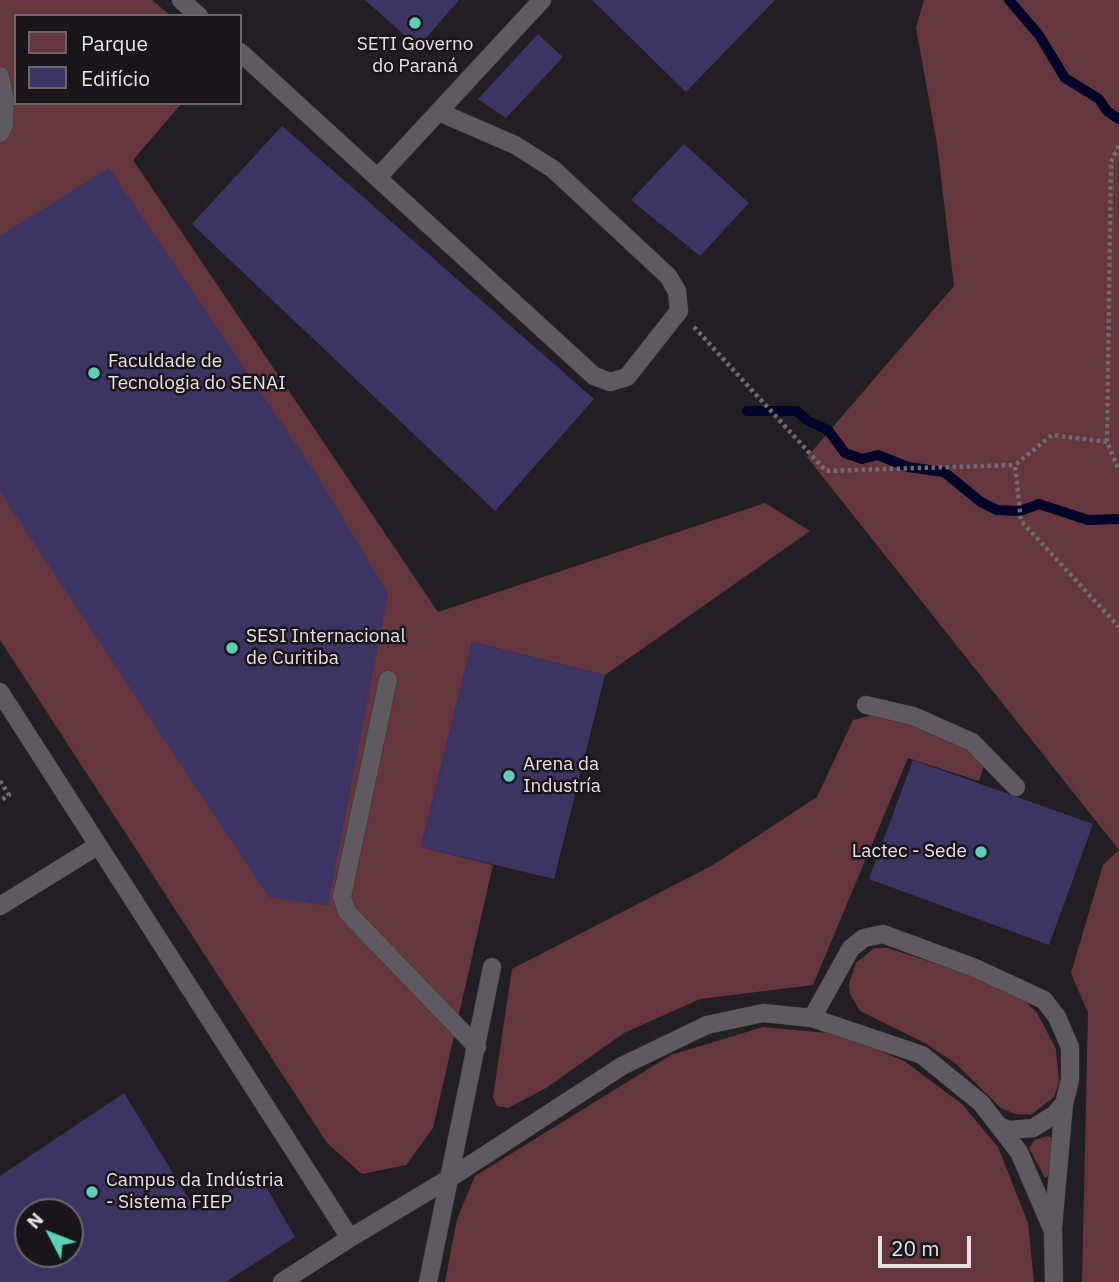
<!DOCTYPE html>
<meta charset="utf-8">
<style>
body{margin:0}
#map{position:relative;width:1119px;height:1282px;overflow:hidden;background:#221f24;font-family:"IBM Plex Sans",sans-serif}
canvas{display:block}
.legend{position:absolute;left:14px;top:14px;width:228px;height:91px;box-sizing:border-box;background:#19161a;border:2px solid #6b686c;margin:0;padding:9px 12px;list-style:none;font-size:21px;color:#e5e3e6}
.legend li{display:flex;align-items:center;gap:14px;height:35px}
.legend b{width:35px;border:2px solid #6b686c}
.north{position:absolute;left:14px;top:1198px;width:70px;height:70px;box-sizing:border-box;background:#19161a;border:2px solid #6b686c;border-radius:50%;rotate:312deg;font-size:19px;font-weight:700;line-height:28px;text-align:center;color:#e5e3e6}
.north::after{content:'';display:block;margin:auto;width:24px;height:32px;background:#5cceba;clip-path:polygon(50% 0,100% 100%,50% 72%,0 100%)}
.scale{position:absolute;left:878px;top:1236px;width:93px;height:32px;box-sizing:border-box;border:4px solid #e5e3e6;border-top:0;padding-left:9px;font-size:21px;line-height:24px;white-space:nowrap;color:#e5e3e6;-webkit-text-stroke:5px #19161a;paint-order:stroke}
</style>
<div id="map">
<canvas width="1119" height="1282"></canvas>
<ul class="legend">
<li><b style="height:19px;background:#65363e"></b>Parque</li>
<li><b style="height:19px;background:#3c3564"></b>Edifício</li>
</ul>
<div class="north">N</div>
<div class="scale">20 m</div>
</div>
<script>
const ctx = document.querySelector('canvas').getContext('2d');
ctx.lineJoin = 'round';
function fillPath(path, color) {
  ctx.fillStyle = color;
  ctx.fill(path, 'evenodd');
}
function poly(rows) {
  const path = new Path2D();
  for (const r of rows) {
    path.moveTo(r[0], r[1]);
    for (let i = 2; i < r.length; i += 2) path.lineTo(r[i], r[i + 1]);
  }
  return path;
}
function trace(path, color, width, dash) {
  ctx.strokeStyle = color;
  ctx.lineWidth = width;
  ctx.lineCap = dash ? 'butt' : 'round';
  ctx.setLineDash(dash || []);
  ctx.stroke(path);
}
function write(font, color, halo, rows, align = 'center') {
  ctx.font = font + ' "IBM Plex Sans",sans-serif';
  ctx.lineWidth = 5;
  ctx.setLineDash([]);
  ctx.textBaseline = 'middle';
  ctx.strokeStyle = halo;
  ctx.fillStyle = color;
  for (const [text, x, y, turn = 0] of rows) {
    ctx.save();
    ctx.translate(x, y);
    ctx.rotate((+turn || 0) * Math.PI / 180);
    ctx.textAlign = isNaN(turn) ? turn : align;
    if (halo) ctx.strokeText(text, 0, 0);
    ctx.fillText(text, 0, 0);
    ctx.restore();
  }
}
fillPath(poly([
 [0,0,152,0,171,16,16,16,16,103,182,103,133,160,438,612,765,503,810,531,605,675,472,642,421,847,493,865,433,1128,406,1165,362,1174,327,1143,0,640],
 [924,0,1119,0,1119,1282,1082,1282,1088,1013,1071,973,1103,865,1119,850,807,457,954,286,937,144,916,28],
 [877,714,965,743,986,759,979,781,908,758,813,985,700,999,624,1033,546,1088,508,1108,497,1106,493,1097,512,969,713,865,817,797,853,720],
 [874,948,888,948,974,976,1013,992,1028,1004,1037,1013,1056,1049,1059,1082,1054,1097,1031,1115,1015,1114,1001,1108,955,1063,925,1043,860,1011,850,994,849,984,856,963],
 [763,1027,839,1034,904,1061,962,1104,998,1147,1028,1223,1034,1282,445,1282,457,1219,475,1176,671,1055],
 [1048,1136,1054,1139,1051,1174,1045,1178,1029,1148,1035,1140]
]), '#65363e');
trace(poly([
 [1009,0,1039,35,1065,78,1099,99,1107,111,1119,119],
 [747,411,797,411,808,421,828,430,845,453,862,459,878,455,908,467,944,472,981,502,997,510,1020,511,1039,504,1088,520,1119,519]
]), '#000429', 10);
fillPath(poly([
 [365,0,459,0,418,47],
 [592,0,775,0,686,92],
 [538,34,563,57,506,118,478,99],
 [282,126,594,399,495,511,192,224],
 [684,144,749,203,700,256,631,200],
 [109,168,321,481,388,594,328,906,269,897,0,492,0,236],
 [472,642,605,675,554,879,421,847],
 [913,760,1093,824,1049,945,869,879],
 [124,1093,196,1211,258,1173,295,1237,226,1282,0,1282,0,1176],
 [28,1212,70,1212,70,1254,28,1254]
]), '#3c3564');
const service = poly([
 [181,0,199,16],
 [240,52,594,376,610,382,627,377,679,311,677,291,668,276,553,169,515,145,439,112],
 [0,76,5,100,4,125,0,133],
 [379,176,542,0],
 [388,680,342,897,347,912,477,1047],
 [0,692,350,1238,450,1178,622,1066,707,1025,763,1013,812,1018,922,1055,981,1103,1019,1152,1053,1231,1054,1282],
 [866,705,913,716,972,742,1016,787],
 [0,906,97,846],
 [812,1018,851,948,864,938,883,934,975,968,1044,1000,1057,1017,1070,1047,1070,1080,1064,1104,1053,1227],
 [999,1126,1009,1130,1033,1128,1054,1115,1064,1104],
 [282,1282,350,1238],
 [428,1282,492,967]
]);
trace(service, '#3c393d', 19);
trace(poly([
 [1119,146,1111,162,1107,442,1119,471],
 [694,327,826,471,1015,465],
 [1107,442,1052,435,1015,465,1021,521,1119,627],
 [0,781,9,795,0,801]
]), '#6e6c70', 4.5, [3.5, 3.5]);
trace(service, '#5f5a60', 18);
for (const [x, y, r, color] of [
 [415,23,7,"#5cceba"],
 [94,373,7,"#5cceba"],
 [232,648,7,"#5cceba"],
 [509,776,7,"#5cceba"],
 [981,852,7,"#5cceba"],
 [92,1192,7,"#5cceba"]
]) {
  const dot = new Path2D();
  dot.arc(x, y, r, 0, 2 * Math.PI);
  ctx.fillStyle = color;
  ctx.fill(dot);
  trace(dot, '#19161a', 2.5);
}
write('19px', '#e5e3e6', '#19161a', [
 ["SETI Governo",415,45,"center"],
 ["do Paraná",415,67,"center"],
 ["Faculdade de",108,362],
 ["Tecnologia do SENAI",108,384],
 ["SESI Internacional",246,637],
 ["de Curitiba",246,659],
 ["Arena da",523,765],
 ["Industría",523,787],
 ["Lactec - Sede",967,852,"right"],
 ["Campus da Indústria",106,1181],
 ["- Sistema FIEP",106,1203]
], 'left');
</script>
